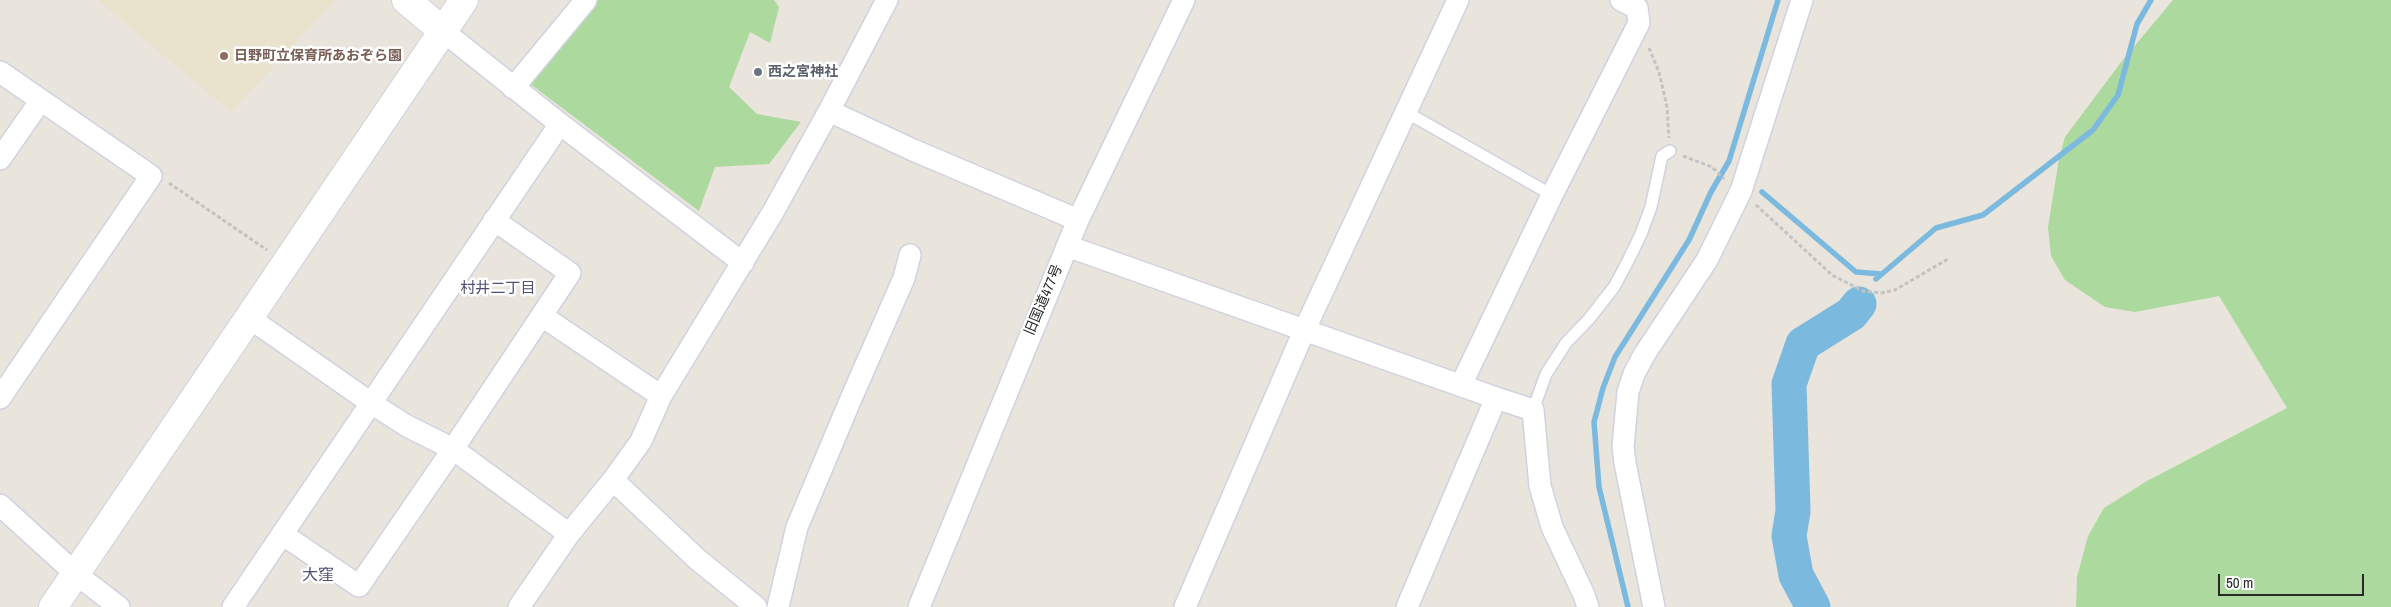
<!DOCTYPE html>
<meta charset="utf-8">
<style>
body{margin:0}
#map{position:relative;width:2391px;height:607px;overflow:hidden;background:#e9e4dc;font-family:"Archivo Narrow",sans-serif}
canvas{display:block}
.scale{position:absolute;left:2218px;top:574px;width:146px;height:22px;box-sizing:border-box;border:2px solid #282828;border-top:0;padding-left:6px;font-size:15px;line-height:18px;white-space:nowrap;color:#282828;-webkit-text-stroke:4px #fff;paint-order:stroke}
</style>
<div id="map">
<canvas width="2391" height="607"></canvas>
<div class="scale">50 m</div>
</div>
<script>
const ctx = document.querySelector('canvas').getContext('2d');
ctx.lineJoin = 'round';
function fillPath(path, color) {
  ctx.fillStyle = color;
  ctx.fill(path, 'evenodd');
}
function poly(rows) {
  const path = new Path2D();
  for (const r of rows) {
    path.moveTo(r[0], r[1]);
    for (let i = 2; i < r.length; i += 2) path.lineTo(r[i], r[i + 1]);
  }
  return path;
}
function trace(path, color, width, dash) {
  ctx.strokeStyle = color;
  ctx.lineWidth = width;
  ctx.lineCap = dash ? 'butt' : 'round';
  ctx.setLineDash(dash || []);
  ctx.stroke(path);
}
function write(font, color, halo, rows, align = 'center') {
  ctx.font = font + ' "Archivo Narrow","Noto Sans JP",sans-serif';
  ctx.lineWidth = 5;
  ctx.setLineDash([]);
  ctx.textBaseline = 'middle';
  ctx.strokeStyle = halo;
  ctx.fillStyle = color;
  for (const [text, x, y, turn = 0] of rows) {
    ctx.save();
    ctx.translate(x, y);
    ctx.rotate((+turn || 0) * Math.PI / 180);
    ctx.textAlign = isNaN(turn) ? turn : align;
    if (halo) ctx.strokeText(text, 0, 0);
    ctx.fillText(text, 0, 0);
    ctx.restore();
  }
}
fillPath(poly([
 [98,0,335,0,231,112]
]), '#e9e2cd');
fillPath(poly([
 [596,0,774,0,779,7,770,43,750,32,729,87,757,114,801,122,769,164,715,167,699,211,529,83],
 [2173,0,2391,0,2391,607,2076,607,2077,577,2088,536,2104,508,2147,481,2287,408,2219,296,2135,312,2105,307,2065,280,2051,256,2048,227,2059,159,2065,137,2122,61]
]), '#acd99e');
trace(poly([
 [1762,192,1856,272,1881,274],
 [1876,279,1936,228,1983,215,2093,130,2118,95,2137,24,2151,0],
 [1628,607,1599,487,1594,422,1603,388,1615,357,1689,240,1711,192,1729,161,1778,0]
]), '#7bbade', 5.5);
trace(poly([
 [1813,607,1796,575,1789,536,1793,511,1789,384,1803,344,1851,314,1859,304]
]), '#7bbade', 35);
const service = poly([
 [1406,112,1552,195],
 [1533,410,1546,374,1566,343,1589,319,1614,287,1628,261,1641,234,1651,207,1662,156,1670,151]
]);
const minor = poly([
 [443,31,560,124,743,263],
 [0,72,151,176,0,398],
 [513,88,586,0],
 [829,111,913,150,1078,220],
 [0,159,41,100],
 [1067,246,1496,398,1407,607],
 [542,316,661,396],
 [248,317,371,403,407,426,453,449,569,534],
 [1461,385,1552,195,1639,23,1637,8,1621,0],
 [1496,398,1533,410,1540,486,1552,527,1584,595,1588,607],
 [613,480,697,559,756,607],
 [0,505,76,574,119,607],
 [282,534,359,586,453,449,570,273,494,220],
 [233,607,560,124],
 [519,607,569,534,613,480,641,441,661,396,773,212,829,111,887,0],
 [778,607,797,527,850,401,904,278,910,255],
 [919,607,1078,220,1184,0],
 [1185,607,1304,331,1458,0],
 [1654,607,1625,463,1623,447,1628,392,1634,374,1644,355,1707,260,1741,191,1802,0]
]);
const tertiary = poly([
 [406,0,443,31],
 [53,607,464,0]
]);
trace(service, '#d1d2df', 14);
trace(minor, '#d1d2df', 24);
trace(tertiary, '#d1d2df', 30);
trace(poly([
 [1649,48,1659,72,1667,107,1669,138],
 [1683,156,1712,167,1724,179],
 [169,183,267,250],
 [1756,205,1832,275,1863,291,1882,293,1895,290,1948,259]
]), '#c3c3c3', 3, [4, 2.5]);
trace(service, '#fff', 11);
trace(minor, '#fff', 21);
trace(tertiary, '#fff', 28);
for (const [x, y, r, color] of [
 [224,56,5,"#8d6e63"],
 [758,72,5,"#6b7280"]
]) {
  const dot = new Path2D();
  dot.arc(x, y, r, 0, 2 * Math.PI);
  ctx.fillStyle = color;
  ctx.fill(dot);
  trace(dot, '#fff', 2);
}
write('bold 14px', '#785e54', '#fff', [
 ["日野町立保育所あおぞら園",234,56]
], 'left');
write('bold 14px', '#5b616d', '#fff', [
 ["西之宮神社",768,72]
], 'left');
write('14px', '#282828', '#fff', [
 ["旧国道477号",1044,300,-67]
]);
write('15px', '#4f5173', '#fff', [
 ["村井二丁目",498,289]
]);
write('16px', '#4f5173', '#fff', [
 ["大窪",318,576]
]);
</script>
